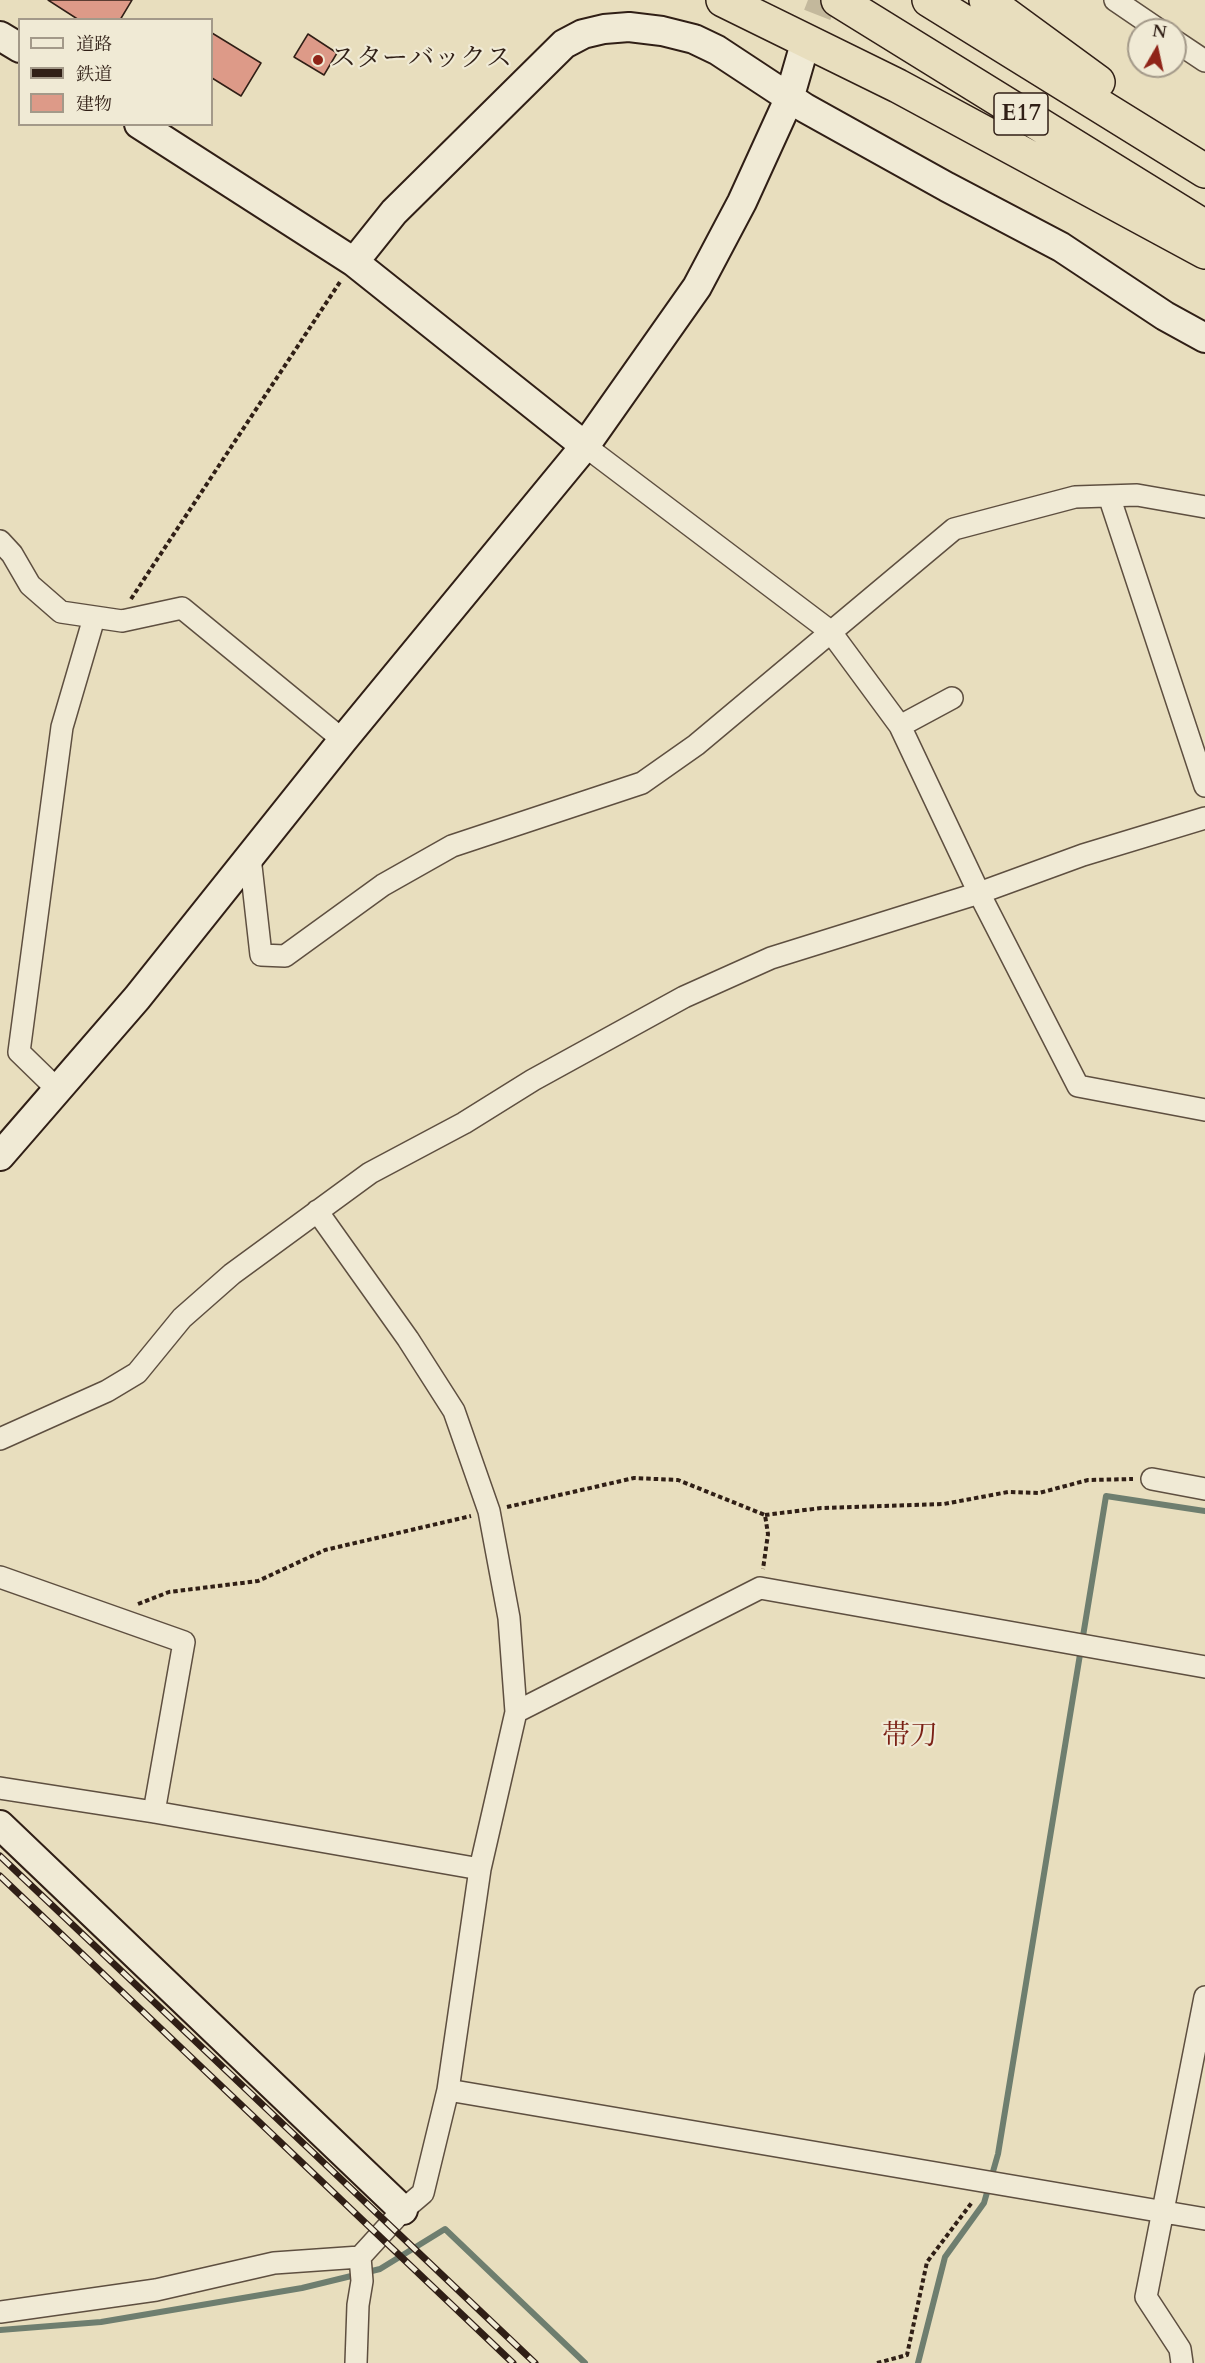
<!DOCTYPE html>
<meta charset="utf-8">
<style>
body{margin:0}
#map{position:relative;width:1205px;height:2363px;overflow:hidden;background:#e8debe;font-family:Cardo,"Noto Serif JP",serif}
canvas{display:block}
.legend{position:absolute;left:18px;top:18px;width:195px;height:108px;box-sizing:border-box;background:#f0ead5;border:2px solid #a39989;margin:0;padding:8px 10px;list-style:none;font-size:18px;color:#301f16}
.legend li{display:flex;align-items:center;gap:12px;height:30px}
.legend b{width:30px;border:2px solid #a39989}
.north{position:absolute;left:1127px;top:18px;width:60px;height:60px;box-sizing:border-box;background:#f0ead5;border:2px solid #a39989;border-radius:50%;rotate:9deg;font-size:16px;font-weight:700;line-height:24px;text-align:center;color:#301f16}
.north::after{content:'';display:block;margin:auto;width:21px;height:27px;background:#8f2418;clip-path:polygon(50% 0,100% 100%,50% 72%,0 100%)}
</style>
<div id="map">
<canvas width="1205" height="2363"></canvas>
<ul class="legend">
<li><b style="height:8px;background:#f0ead5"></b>道路</li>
<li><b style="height:8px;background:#301f16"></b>鉄道</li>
<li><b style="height:16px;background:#dd9a88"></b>建物</li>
</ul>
<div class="north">N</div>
</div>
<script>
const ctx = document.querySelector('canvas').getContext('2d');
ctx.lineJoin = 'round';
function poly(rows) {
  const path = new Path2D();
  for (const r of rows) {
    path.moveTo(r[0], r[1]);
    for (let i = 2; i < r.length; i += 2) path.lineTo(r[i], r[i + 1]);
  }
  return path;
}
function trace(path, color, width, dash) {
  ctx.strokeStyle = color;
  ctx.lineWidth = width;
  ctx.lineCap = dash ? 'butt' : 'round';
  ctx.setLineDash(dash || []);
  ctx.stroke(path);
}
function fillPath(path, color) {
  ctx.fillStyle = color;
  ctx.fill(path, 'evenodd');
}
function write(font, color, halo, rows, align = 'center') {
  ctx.font = font + ' Cardo,"Noto Serif JP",serif';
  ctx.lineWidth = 4.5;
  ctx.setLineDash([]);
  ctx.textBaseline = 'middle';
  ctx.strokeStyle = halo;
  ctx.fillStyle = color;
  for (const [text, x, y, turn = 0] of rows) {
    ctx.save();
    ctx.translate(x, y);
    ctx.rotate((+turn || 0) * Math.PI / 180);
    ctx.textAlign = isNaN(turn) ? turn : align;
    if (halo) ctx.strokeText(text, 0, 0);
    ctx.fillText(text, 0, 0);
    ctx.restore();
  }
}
trace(poly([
 [0,2330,101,2322,302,2288,380,2269,445,2229,585,2363],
 [918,2363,945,2257,984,2203,998,2154,1106,1496,1205,1511]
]), '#6e7e6f', 6);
const building = poly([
 [48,0,132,0,120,20,79,20,48,0],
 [212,33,261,63,241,96,212,78,212,33],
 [308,34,337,53,324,75,294,57,308,34]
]);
fillPath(building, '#dd9a88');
trace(building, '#301f16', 1.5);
trace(poly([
 [802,54,823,0]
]), '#c3b89c', 28, [28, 14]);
const street = poly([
 [1115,0,1159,30],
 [1175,41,1205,61],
 [585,446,830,631,900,726,979,893,1078,1086,1205,1110],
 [1109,496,1205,786],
 [0,541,12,554,30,585,61,612,122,621,182,608,343,740],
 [900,726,952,698],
 [250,857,261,955,285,956,383,885,452,846,642,783,696,745,954,529,1075,497,1137,495,1205,507],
 [57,1089,19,1052,62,727,94,618],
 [0,1439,107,1391,137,1373,182,1318,232,1274,370,1173,464,1123,533,1080,684,997,771,958,979,893,1083,855,1205,818],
 [1152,1479,1205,1489],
 [0,1577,184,1642,154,1812],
 [516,1712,760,1588,1205,1667],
 [0,1788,154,1812,480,1869],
 [448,2090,1205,2219],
 [0,2312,156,2290,274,2263,360,2257,403,2210,423,2193,448,2090,480,1869,516,1712,509,1618,489,1511,454,1411,408,1339,317,1211],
 [356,2363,358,2305,362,2281,360,2257],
 [1182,2363,1180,2349,1146,2297,1205,1997]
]);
const secondary = poly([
 [0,36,20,48],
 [139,124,354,262,585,446],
 [354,262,394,212,564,44,583,34,604,29,629,27,662,31,694,39,717,50,805,108,947,187,1061,247,1165,316,1205,338],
 [0,1156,137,998,343,740,585,446,697,287,742,202,789,99,802,54],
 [0,1825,403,2210]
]);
const highway = poly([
 [723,0,898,86,1205,252],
 [838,0,1205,227],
 [929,0,1205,171],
 [986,0,1098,82]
]);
trace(street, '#5e4f40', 24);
trace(secondary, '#301f16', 32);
trace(highway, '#301f16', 36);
trace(poly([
 [131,599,340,282],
 [507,1507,634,1478,678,1480,765,1515,768,1534,763,1569],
 [765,1515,821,1508,944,1504,1008,1492,1039,1493,1088,1480,1133,1479],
 [138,1604,169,1592,258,1581,325,1550,471,1516],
 [877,2363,907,2355,927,2262,973,2201]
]), '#301f16', 4, [4.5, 3]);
trace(street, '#f0ead5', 21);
trace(secondary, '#f0ead5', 28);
trace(highway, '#e8debe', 33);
const rail = poly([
 [0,1856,535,2363],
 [0,1876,513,2363]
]);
trace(rail, '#301f16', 7);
trace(rail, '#f0ead5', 4.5, [14]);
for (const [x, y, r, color] of [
 [318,60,6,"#8f2418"]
]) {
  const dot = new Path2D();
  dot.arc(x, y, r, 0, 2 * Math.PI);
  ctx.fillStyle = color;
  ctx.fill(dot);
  trace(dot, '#f0ead5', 2);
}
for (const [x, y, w] of [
 [1021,114,54]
]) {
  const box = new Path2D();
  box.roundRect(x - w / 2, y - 21, w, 42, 4.5);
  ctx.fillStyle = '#f0ead5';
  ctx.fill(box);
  trace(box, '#301f16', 1.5);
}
write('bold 24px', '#301f16', null, [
 ["E17",1021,114]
]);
write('26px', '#301f16', '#f0ead5', [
 ["スターバックス",330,60]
], 'left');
write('28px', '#7a1f14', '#f0ead5', [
 ["帯刀",910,1738]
]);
</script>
